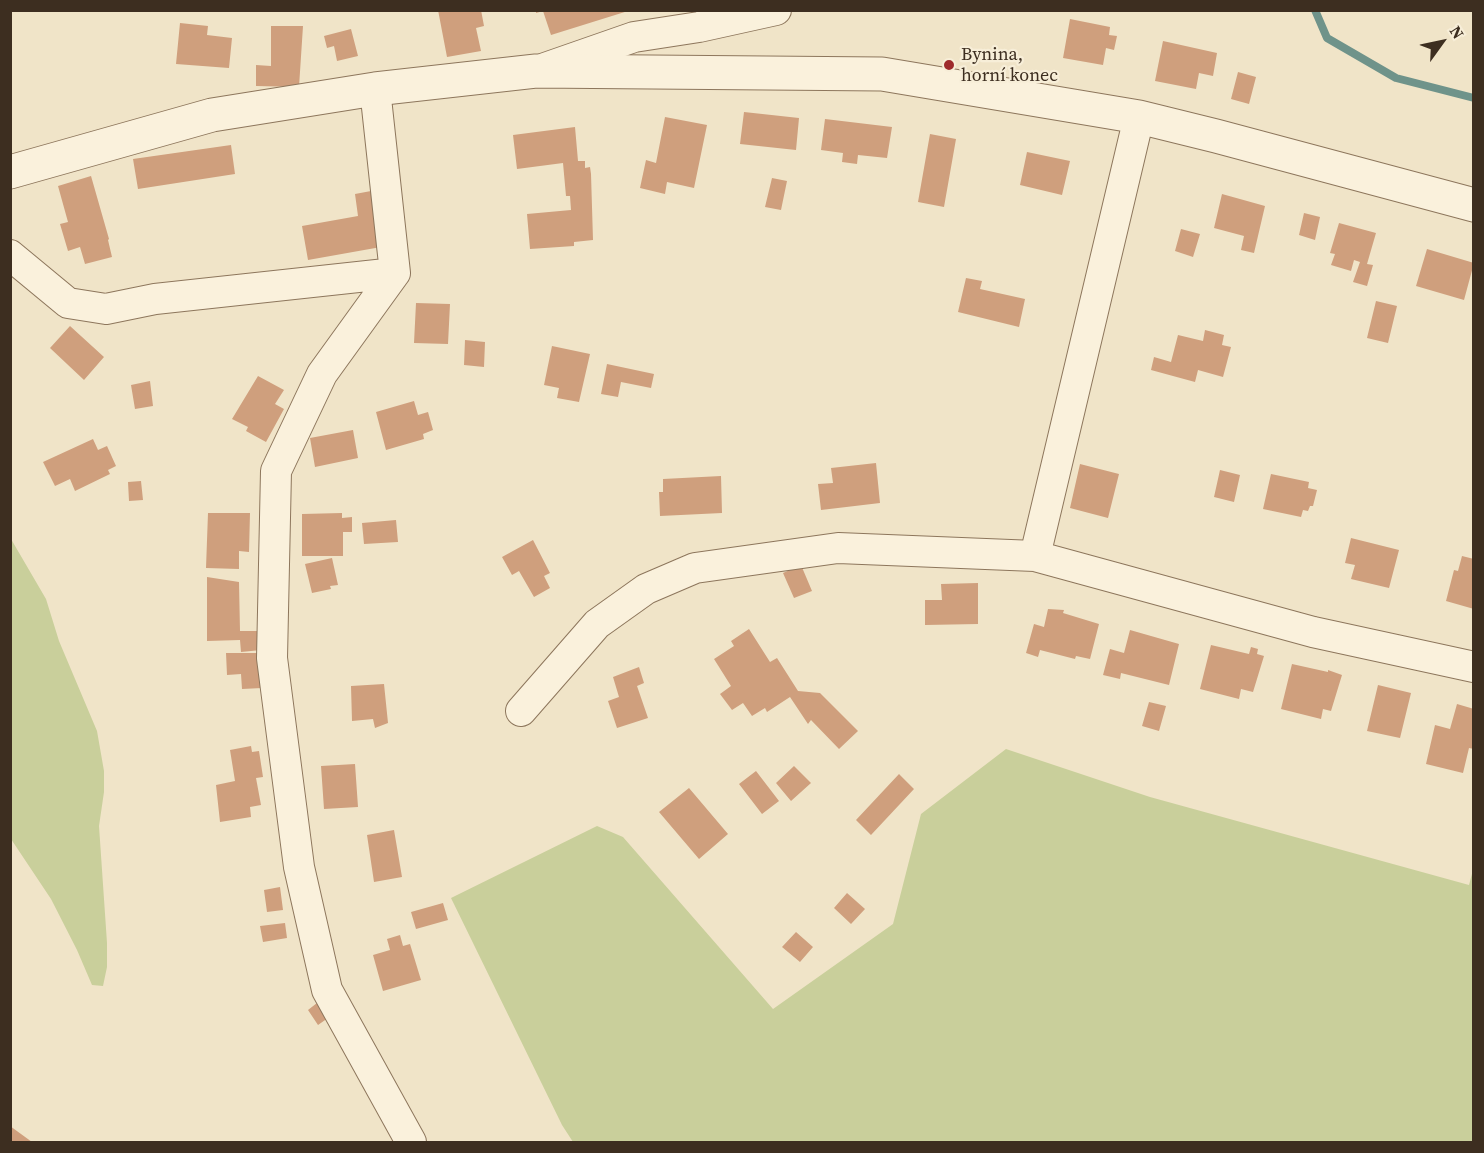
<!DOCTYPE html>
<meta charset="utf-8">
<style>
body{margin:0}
#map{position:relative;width:1484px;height:1153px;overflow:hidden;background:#f0e4c8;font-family:"Source Serif 4",serif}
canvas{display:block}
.frame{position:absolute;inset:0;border:12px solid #3d2e20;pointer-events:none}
.north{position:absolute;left:1412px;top:12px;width:60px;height:60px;-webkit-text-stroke:4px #f7eed8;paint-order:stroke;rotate:57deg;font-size:16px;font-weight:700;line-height:24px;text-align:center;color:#3d2e20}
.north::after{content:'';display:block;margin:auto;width:21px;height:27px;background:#3d2e20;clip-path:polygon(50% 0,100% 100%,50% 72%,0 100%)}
</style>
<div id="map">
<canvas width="1484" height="1153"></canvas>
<div class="frame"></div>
<div class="north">N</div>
</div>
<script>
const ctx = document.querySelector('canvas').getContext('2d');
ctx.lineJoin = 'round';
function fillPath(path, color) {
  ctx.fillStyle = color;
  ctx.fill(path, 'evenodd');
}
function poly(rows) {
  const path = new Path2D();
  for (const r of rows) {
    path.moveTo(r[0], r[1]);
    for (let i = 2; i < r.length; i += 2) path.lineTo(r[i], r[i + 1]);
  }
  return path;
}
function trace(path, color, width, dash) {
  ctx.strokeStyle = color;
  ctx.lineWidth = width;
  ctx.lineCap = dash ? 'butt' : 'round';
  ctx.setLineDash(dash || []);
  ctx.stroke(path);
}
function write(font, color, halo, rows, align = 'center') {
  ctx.font = font + ' "Source Serif 4",serif';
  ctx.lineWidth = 4.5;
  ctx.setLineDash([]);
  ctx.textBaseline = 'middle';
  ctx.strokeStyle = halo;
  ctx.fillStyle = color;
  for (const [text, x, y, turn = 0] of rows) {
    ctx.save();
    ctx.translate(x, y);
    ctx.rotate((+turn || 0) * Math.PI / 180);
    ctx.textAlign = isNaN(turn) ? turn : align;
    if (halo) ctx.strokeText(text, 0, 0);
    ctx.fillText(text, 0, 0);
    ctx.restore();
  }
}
fillPath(poly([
 [11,539,46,599,59,641,97,731,104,771,104,792,99,826,107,943,107,967,103,986,92,985,77,950,51,899,11,839],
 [1006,749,1150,797,1469,885,1473,870,1473,1142,573,1142,562,1125,451,898,597,826,623,837,773,1009,893,924,921,814]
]), '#c9cf9b');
trace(poly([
 [1315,10,1327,38,1396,78,1474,98]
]), '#6f938a', 8);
fillPath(poly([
 [438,10,481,10,484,26,476,28,481,51,447,57],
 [536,10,628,10,628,11,551,35,543,11,536,13],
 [1070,19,1110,27,1109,35,1117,36,1114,50,1106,48,1103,65,1063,58],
 [180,23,208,26,207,35,232,38,229,68,176,64],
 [271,26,303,26,299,87,256,86,256,65,271,66],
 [351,29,358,56,337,61,334,46,327,48,324,36],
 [1163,41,1217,53,1213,76,1199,73,1196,89,1155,81],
 [1238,72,1256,77,1249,104,1231,99],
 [744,112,799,118,796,150,740,144],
 [665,117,707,125,694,188,667,182,665,194,640,188,646,160,656,163],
 [825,119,892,127,887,158,858,155,857,164,842,162,843,153,821,150],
 [575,127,578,161,585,161,585,168,590,167,591,174,593,240,574,242,574,246,530,249,527,214,571,210,570,196,566,196,563,163,517,169,513,135],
 [930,134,956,139,944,207,918,202],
 [231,145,235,174,138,189,133,159],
 [1027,152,1070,161,1062,195,1020,185],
 [91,176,109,239,108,240,112,257,85,264,80,247,68,251,60,224,68,222,58,186],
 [772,178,787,181,781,210,765,207],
 [371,191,381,247,308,260,302,226,358,216,355,194],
 [1222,194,1265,206,1254,253,1241,250,1244,236,1214,228],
 [1304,213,1320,217,1315,240,1299,235],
 [1339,223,1376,233,1367,264,1373,265,1367,286,1353,282,1360,262,1354,260,1351,271,1331,265,1335,254,1330,253],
 [1181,229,1200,234,1193,257,1175,251],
 [1427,249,1474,263,1464,300,1416,286],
 [966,278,982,281,980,289,1025,299,1019,327,958,312],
 [1376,301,1397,306,1388,343,1367,338],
 [416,303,450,304,448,344,414,343],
 [70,326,104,357,84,380,50,348],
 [1205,330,1224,335,1222,345,1231,347,1223,377,1198,370,1195,382,1151,370,1154,357,1171,362,1178,335,1203,341],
 [465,340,485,342,484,367,464,365],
 [552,346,590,354,579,402,557,398,559,388,544,385],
 [607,364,654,374,651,388,621,382,618,397,601,394],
 [258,376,284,390,275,404,284,409,266,442,246,431,248,427,232,419],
 [150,381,153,406,135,409,131,385],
 [414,401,418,415,428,412,433,430,423,434,424,439,386,450,376,412],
 [353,430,358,458,315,467,310,438],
 [93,439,98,450,107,446,116,466,108,470,110,474,75,491,70,479,55,486,43,462],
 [876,463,880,503,821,510,818,484,833,483,831,468],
 [1080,464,1119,474,1108,518,1070,508],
 [1220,470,1240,475,1234,502,1214,497],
 [1271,474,1309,482,1308,488,1317,490,1313,506,1310,506,1308,511,1303,510,1301,517,1263,509],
 [721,476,722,513,660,516,659,492,663,492,663,479],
 [141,481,143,500,129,501,128,482],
 [208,513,250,513,249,552,239,551,239,569,206,568],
 [342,513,342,518,352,517,352,532,343,532,343,556,302,556,302,514],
 [396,520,398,542,364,544,362,523],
 [1351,538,1399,550,1389,588,1351,579,1355,565,1345,563],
 [533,540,550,573,544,576,550,588,534,597,519,571,512,575,502,557],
 [1462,556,1474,559,1474,609,1446,601,1454,570,1458,571],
 [332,558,338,585,330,586,331,589,312,593,305,564],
 [801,565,812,591,794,598,783,573],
 [207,577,239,582,240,631,260,631,261,650,241,652,240,640,207,641],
 [978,583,978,624,925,625,925,600,942,600,941,584],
 [1048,609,1064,610,1063,613,1099,624,1090,659,1076,656,1075,659,1040,650,1038,657,1026,653,1034,624,1044,627],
 [749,629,770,662,777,658,798,691,820,693,858,731,839,749,811,720,808,724,790,697,767,712,765,708,752,716,743,703,732,710,720,694,731,686,714,659,734,646,731,641],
 [1130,630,1179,644,1169,685,1121,673,1120,679,1103,675,1110,649,1124,653],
 [1211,645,1249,654,1251,647,1258,649,1257,654,1264,656,1253,692,1241,689,1239,699,1200,689],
 [226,653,260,653,262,688,242,689,241,674,227,675],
 [1292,664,1328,672,1328,670,1342,675,1331,711,1323,709,1321,719,1281,709],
 [639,667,644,683,637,686,648,718,617,728,608,701,619,697,613,677],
 [384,684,388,723,375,728,373,719,352,721,351,686],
 [1378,685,1411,693,1400,738,1367,731],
 [1149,702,1166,706,1159,731,1142,726],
 [1457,704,1474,709,1474,749,1469,748,1463,773,1426,764,1435,725,1450,729],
 [251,746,252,752,259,751,263,777,256,778,261,805,250,807,251,817,220,822,216,785,235,781,230,750],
 [355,764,358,807,324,809,321,766],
 [794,766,811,783,791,801,776,783],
 [756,771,779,801,762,814,739,784],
 [899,774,914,789,871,835,856,820],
 [689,788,728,834,699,859,659,812],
 [394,830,402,877,374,882,367,835],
 [280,887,283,910,267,912,264,890],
 [847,893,865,909,851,924,834,908],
 [443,903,448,920,416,929,411,912],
 [285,923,287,938,263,942,260,926],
 [796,932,813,947,800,962,782,947],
 [400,935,403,946,410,944,421,980,383,991,373,955,390,950,387,939],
 [317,1003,328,1018,318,1025,308,1010],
 [10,1126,32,1142,10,1142]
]), '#cf9f7d');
const minor = poly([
 [545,68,634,37,699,27,776,10],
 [375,89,395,273,322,374,276,471,272,658,299,867,327,990,411,1142],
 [10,255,68,303,106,309,155,299,395,273],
 [1035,556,1139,117],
 [521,711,597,624,646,589,695,568,838,548,1035,556,1313,632,1474,667]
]);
const tertiary = poly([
 [10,172,212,115,375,89,536,71,882,74,1139,117,1216,136,1474,205]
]);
trace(minor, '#8d765c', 32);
trace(tertiary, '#8d765c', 35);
trace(minor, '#faf1dc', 30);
trace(tertiary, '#faf1dc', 33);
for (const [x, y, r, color] of [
 [949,65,6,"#9e2a2b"]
]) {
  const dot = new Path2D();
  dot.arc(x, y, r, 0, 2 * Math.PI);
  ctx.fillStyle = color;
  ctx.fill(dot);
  trace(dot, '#f7eed8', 2);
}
write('18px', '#3d2e20', '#f7eed8', [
 ["Bynina,",961,55],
 ["horní konec",961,76]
], 'left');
</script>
